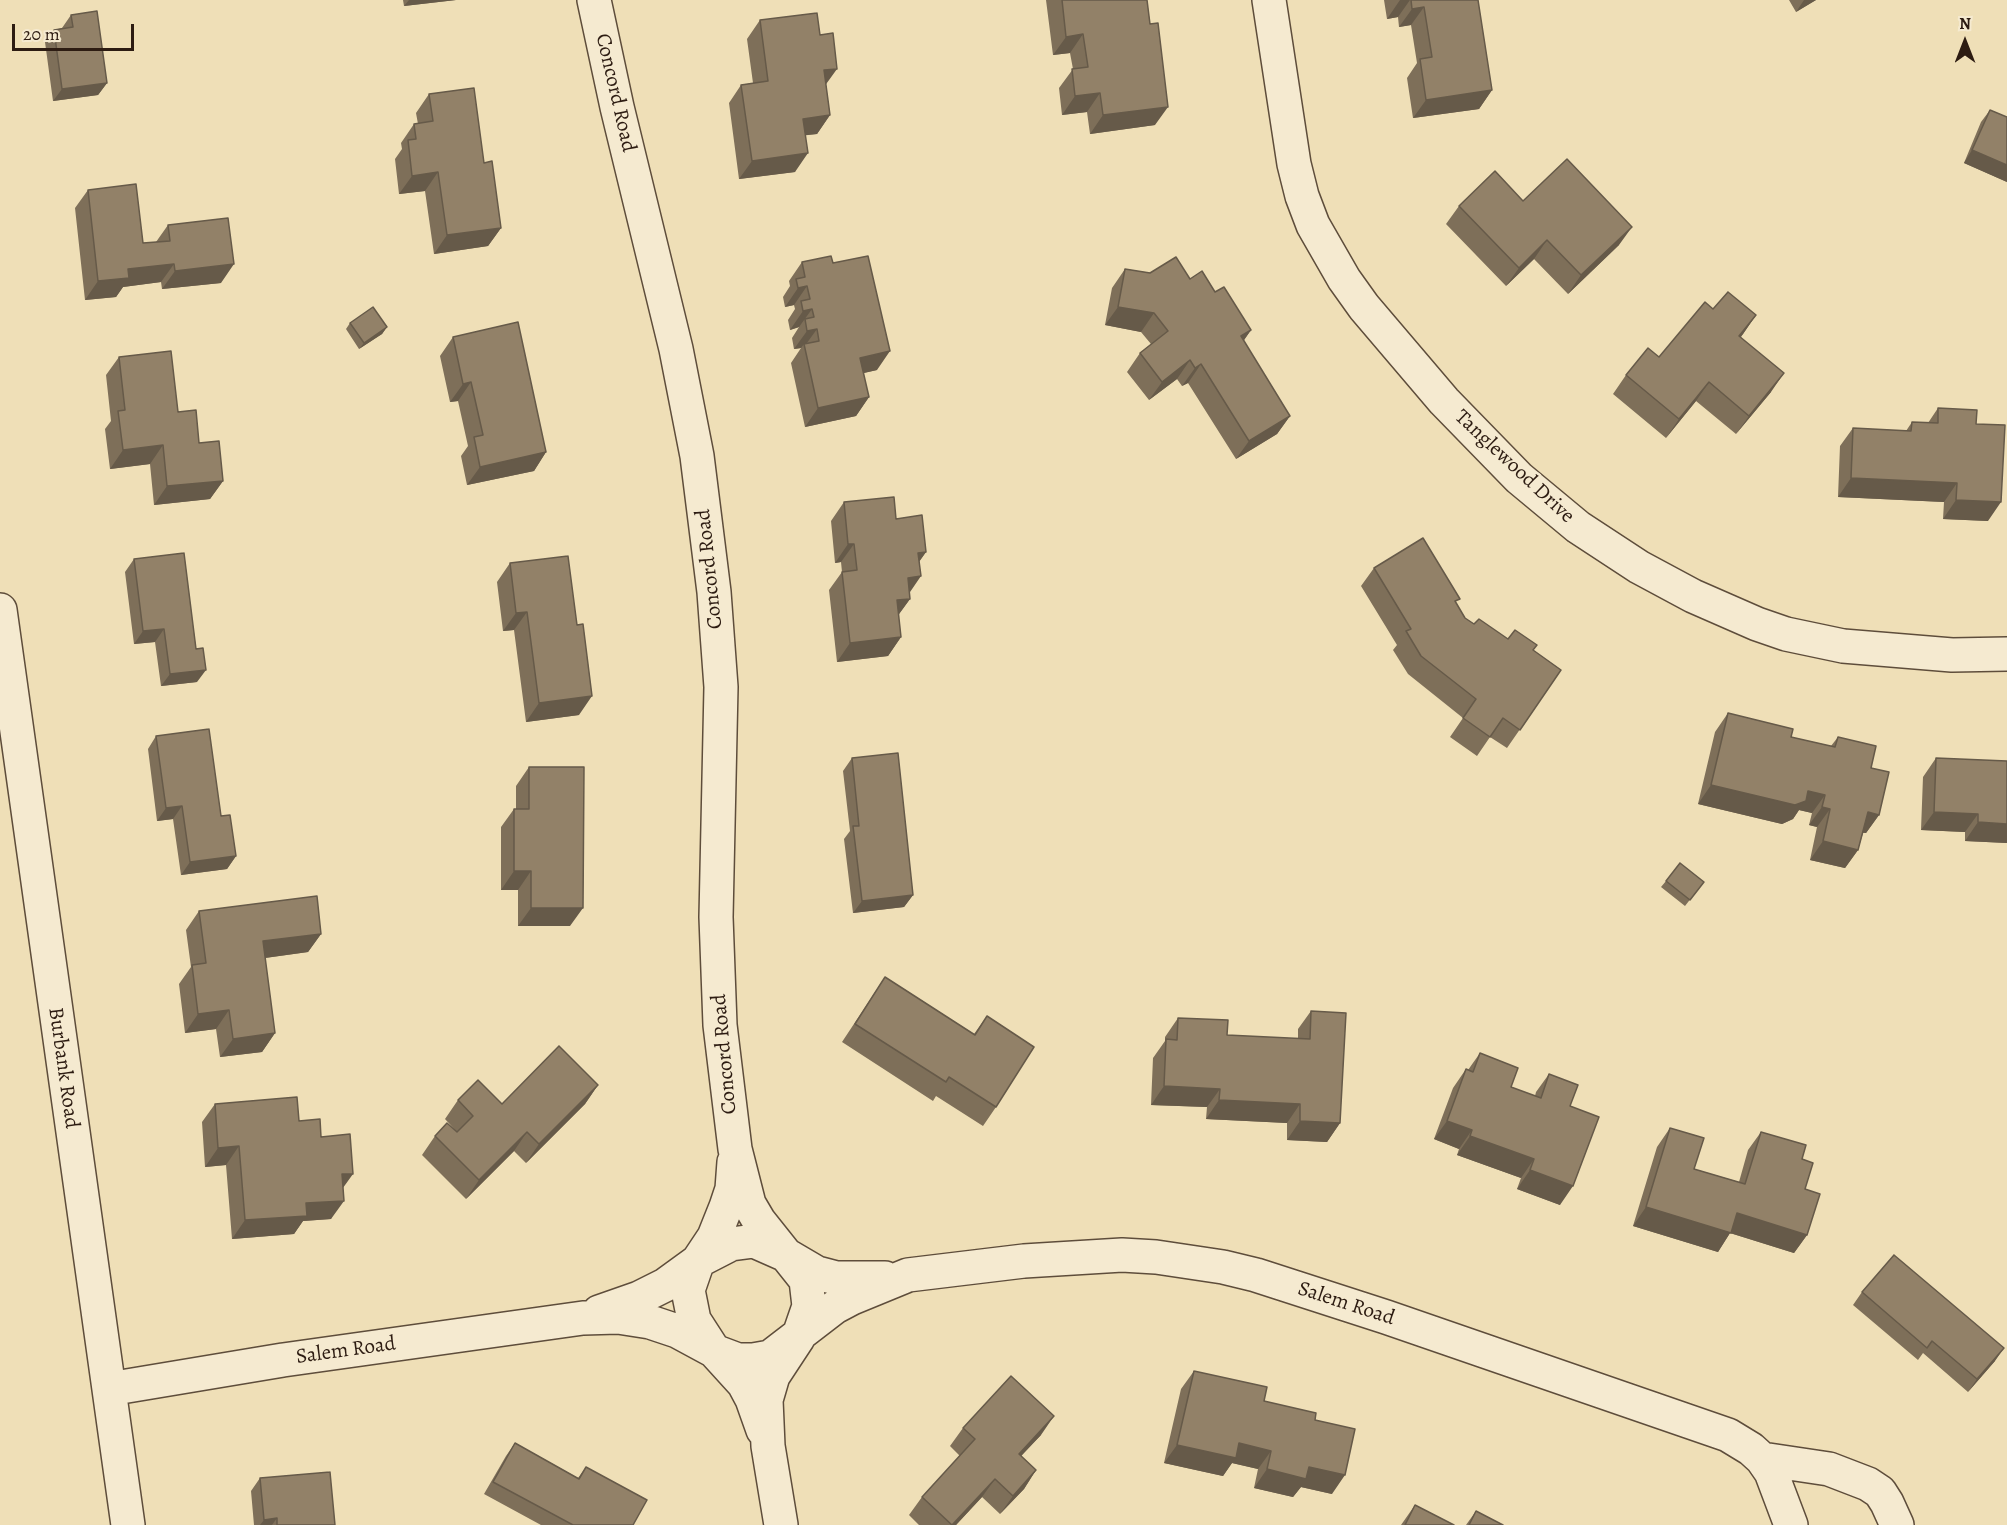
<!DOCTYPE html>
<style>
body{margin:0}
#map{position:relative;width:2007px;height:1525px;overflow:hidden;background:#efdfb7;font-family:Alegreya,serif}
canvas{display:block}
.north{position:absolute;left:1935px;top:12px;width:60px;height:60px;-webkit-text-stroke:4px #f5ead0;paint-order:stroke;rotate:0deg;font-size:16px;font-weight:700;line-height:24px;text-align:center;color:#2d1c12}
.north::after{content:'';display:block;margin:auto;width:21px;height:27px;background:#2d1c12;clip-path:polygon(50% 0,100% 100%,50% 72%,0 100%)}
.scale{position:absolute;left:12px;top:24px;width:122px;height:27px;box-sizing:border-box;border:3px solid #2d1c12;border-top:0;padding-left:8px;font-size:18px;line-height:21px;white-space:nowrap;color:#2d1c12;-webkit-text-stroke:4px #f5ead0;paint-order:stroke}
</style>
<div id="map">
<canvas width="2007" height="1525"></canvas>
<div class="north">N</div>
<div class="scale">20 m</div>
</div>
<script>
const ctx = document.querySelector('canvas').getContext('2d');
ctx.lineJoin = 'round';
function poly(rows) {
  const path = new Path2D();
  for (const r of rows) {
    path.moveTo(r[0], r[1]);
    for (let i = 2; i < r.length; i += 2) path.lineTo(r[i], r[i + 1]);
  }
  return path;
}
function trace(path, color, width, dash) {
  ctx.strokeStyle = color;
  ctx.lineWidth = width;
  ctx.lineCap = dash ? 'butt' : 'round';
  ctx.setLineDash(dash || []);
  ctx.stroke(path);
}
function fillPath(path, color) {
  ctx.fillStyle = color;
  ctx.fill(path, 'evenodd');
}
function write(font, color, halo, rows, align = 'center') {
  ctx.font = font + ' Alegreya,serif';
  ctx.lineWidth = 5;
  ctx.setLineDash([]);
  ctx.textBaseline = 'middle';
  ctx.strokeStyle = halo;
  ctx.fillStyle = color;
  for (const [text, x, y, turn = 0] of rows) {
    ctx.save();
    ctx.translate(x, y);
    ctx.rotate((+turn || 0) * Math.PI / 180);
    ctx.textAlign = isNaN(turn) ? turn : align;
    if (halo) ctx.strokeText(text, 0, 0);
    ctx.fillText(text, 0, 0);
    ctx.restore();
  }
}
const minor = poly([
 [594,0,617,107,676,349,697,456,714,592,721,687,716,917,720,1025,735,1149,749,1204,759,1221,806,1280,809,1306,798,1338,773,1376,766,1400,768,1446,781,1525],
 [1269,0,1294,164,1302,196,1313,225,1344,279,1364,307,1444,401,1519,478,1578,527,1639,567,1693,596,1757,624,1786,634,1843,646,1952,655,2007,654],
 [0,610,128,1525],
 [599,1312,639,1298,665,1285,698,1261,714,1237,726,1207,732,1189,734,1162],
 [109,1389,283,1360,583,1318,618,1317,650,1322,677,1331,714,1351,738,1360,753,1360,770,1357,835,1307,852,1298,908,1275,1024,1261,1122,1255,1156,1257,1223,1267,1256,1275,1386,1317,1728,1435,1751,1449,1762,1459,1771,1472,1791,1525],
 [763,1430,752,1399,744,1384,714,1351,694,1320,688,1290,698,1261,731,1244,754,1241,788,1256,817,1273,836,1278,885,1278],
 [1762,1459,1829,1469,1868,1484,1880,1492,1887,1503,1897,1525]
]);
trace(minor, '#5e4d3b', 36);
trace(minor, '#f5ead0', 33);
fillPath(poly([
 [403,0,456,0,404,6],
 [1046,0,1147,0,1150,24,1155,125,1090,134,1087,112,1062,115,1059,88,1073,69,1070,53,1053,55],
 [1384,0,1478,0,1492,90,1479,109,1413,118,1407,78,1417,63,1411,25,1399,27,1398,17,1387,19],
 [1789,0,1816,0,1796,12],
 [71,15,107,83,98,95,53,101,45,42,54,30,62,28],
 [760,20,826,85,830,115,817,134,805,135,795,172,739,179,729,103,741,85,753,83,747,39],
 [429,94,484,163,501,228,488,246,434,254,425,191,399,194,395,159,402,149,401,143,414,124,418,124,416,113],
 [1990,110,2007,117,2007,182,1964,163,1981,122],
 [88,190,143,243,156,242,168,225,221,283,162,289,161,282,123,287,116,297,85,300,75,208],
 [1523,201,1619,245,1568,294,1534,259,1506,286,1446,224,1459,206],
 [802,262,833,263,877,370,863,373,869,397,856,416,805,427,791,363,801,348,794,349,792,338,799,327,790,330,788,320,795,309,794,305,785,307,783,297,790,286,789,281],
 [1125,269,1190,279,1215,292,1251,330,1243,341,1290,416,1277,434,1236,459,1188,383,1182,386,1177,379,1149,400,1127,372,1140,353,1151,344,1141,332,1105,325,1112,288],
 [1713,309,1756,315,1741,337,1771,392,1736,434,1696,401,1666,438,1613,394,1626,375,1659,357],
 [350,323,387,327,382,334,359,349,346,329],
 [453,337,546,452,534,471,467,485,461,456,468,446,458,401,450,402,440,356],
 [119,357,178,412,199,443,223,481,210,499,154,505,150,464,110,469,105,429,111,421,106,375],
 [1938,408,1976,424,1988,521,1943,519,1944,502,1838,497,1840,446,1853,428,1906,431,1912,422,1928,423],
 [844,502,896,519,926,552,919,562,909,593,910,599,898,615,901,637,888,656,837,662,829,590,842,572,841,562,835,563,831,521],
 [134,559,197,682,161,686,155,642,134,644,125,572],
 [510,563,577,625,579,715,526,722,514,630,503,631,497,582],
 [1374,568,1456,603,1465,618,1474,624,1533,650,1561,670,1507,748,1490,737,1477,756,1450,737,1463,718,1408,674,1393,650,1397,645,1361,586],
 [1728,713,1791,737,1831,746,1838,737,1871,768,1879,815,1866,833,1863,833,1858,850,1845,868,1810,860,1817,827,1809,825,1812,813,1799,810,1793,819,1782,824,1698,804,1715,732],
 [156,736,221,816,236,856,227,869,181,875,173,819,157,821,148,749],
 [852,758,913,895,904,907,853,913,844,839,850,831,843,771],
 [1936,758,2007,843,1965,841,1965,832,1921,830,1923,777],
 [529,767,570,926,518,926,518,890,501,890,501,827,514,809,516,809,516,786],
 [1666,881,1699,888,1685,906,1661,887],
 [199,911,321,934,308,952,265,958,275,1033,262,1052,220,1057,216,1029,185,1033,179,984,191,967,186,930],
 [885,977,974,1034,987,1016,996,1107,983,1126,936,1096,933,1101,842,1042],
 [1311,1011,1340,1123,1327,1142,1287,1140,1287,1123,1206,1119,1207,1107,1151,1105,1153,1058,1165,1041,1165,1037,1178,1018,1227,1035,1298,1039,1298,1029],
 [1480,1053,1511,1087,1535,1096,1536,1092,1549,1074,1570,1106,1560,1205,1517,1189,1521,1178,1457,1155,1459,1149,1434,1139,1453,1088,1466,1069,1468,1070],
 [598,1085,585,1104,526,1163,514,1151,466,1199,422,1155,435,1136,457,1132,445,1119,458,1100,502,1104],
 [215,1104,299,1121,321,1137,343,1188,331,1219,303,1221,294,1234,232,1239,226,1165,205,1167,202,1122],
 [1670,1128,1694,1169,1739,1182,1748,1150,1761,1132,1802,1159,1805,1189,1807,1235,1794,1253,1730,1233,1718,1252,1633,1226,1657,1147],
 [1862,1292,1995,1361,1968,1392,1923,1353,1918,1360,1853,1305],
 [1194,1371,1264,1401,1315,1420,1332,1494,1301,1487,1293,1497,1254,1488,1258,1469,1232,1463,1223,1476,1164,1463,1181,1389],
 [963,1428,1041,1435,1021,1456,1036,1470,1024,1489,1000,1514,982,1497,956,1525,919,1525,909,1515,922,1497,960,1456,950,1446],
 [515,1443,578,1478,586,1467,633,1525,541,1525,484,1494,506,1456],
 [260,1478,335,1525,254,1525,251,1491],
 [1415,1505,1454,1525,1401,1525],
 [1476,1511,1503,1525,1466,1525]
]), '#7e6f59');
fillPath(poly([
 [409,0,456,0,404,6],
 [1400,0,1410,0,1398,17,1387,19],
 [1804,0,1816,0,1796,12],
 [1424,7,1411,25,1399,27,1412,9],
 [1083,34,1070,53,1053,55,1066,37],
 [837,69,824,87,824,70],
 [107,83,98,95,53,101,62,89],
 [1492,90,1479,109,1413,118,1426,100],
 [1100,93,1087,112,1062,115,1075,96],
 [1168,107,1155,125,1090,134,1103,115],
 [830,115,817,134,790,137,803,119],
 [1972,150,2007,165,2007,182,1964,163],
 [808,153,795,172,739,179,752,161],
 [438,172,425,191,399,194,412,176],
 [1632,227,1619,245,1568,294,1581,275],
 [501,228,488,246,434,254,447,235],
 [1547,240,1534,259,1506,286,1519,268],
 [174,264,161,282,123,287,116,297,85,300,98,281,128,269],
 [234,264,221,283,162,289,175,271],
 [807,286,794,305,785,307,798,288],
 [1118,307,1154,313,1141,332,1105,325],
 [812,309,799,327,790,330,803,311],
 [1756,315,1743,334,1726,354,1739,336],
 [387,327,382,334,359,349,364,343],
 [817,329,804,347,804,344,801,348,794,349,807,331],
 [1251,330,1238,349,1241,336],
 [890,351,877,370,847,377,860,358],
 [1190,360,1177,379,1149,400,1162,382],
 [1201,364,1188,383,1182,386,1195,368],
 [1784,373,1771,392,1736,434,1749,416],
 [471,382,458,401,450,402,463,384],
 [1709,382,1696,401,1666,438,1679,419],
 [869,397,856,416,805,427,818,408],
 [1290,416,1277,434,1236,459,1249,441],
 [163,445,150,464,110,469,123,450],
 [546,452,534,471,467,485,480,467],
 [1851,478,1957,483,1944,502,1838,497],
 [223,481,210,499,154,505,167,486],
 [1956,500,2001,502,1988,521,1943,519],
 [848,544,854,544,841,562,835,563],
 [926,552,913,570,918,553],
 [921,576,908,595,908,578],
 [910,599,897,617,897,600],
 [527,612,514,630,503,631,516,613],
 [164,629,155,642,134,644,143,631],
 [901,637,888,656,837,662,850,643],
 [206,670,197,682,161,686,170,674],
 [592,696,579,715,526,722,539,703],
 [1711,785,1808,791,1825,795,1812,813,1799,810,1793,819,1782,824,1698,804],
 [182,806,173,819,157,821,166,808],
 [1822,807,1830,809,1817,827,1809,825],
 [1868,812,1879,815,1866,833,1855,831],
 [1934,812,1978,814,1965,832,1921,830],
 [1978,822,2007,824,2007,843,1965,841],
 [1823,841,1858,850,1845,868,1810,860],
 [236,856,227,869,181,875,190,862],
 [514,871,531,871,518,890,501,890],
 [913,895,904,907,853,913,862,901],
 [531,908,583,908,570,926,518,926],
 [321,934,308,952,250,960,263,941],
 [229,1010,216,1029,185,1033,198,1014],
 [275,1033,262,1052,220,1057,233,1039],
 [598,1085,585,1104,526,1163,539,1144],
 [1164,1086,1220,1089,1207,1107,1151,1105],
 [1219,1100,1300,1104,1287,1123,1206,1119],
 [1300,1121,1340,1123,1327,1142,1287,1140],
 [1447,1121,1472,1130,1459,1149,1434,1139],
 [527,1132,514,1151,466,1199,479,1180],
 [1470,1136,1534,1159,1521,1178,1457,1155],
 [239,1146,226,1165,205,1167,218,1148],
 [1530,1170,1573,1186,1560,1205,1517,1189],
 [342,1174,353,1174,340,1192],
 [344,1201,331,1219,303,1221,294,1234,232,1239,245,1220,306,1203],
 [1646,1207,1737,1213,1807,1235,1794,1253,1730,1233,1718,1252,1633,1226],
 [2004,1348,1995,1361,1968,1392,1977,1379],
 [1054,1416,1041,1435,1006,1472,1019,1454],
 [1239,1443,1271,1451,1258,1469,1232,1463,1223,1476,1164,1463,1177,1445],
 [1309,1467,1345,1475,1332,1494,1301,1487,1293,1497,1254,1488,1267,1469],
 [1036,1470,1024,1489,1000,1514,1013,1496],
 [995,1479,982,1497,956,1525,951,1525],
 [277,1518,272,1525,260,1525,264,1520]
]), '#665a49');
const building = poly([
 [1062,0,1147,0,1150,24,1158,23,1168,107,1103,115,1100,93,1075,96,1072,69,1088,67,1083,34,1066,37,1062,0],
 [1411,0,1478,0,1492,90,1426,100,1420,59,1432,57,1424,7,1412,9,1411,0],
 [97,11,107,83,62,89,54,30,73,27,71,15,97,11],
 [817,13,820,35,833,33,837,69,824,70,830,115,803,119,808,153,752,161,741,85,768,81,760,20,817,13],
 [474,88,484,163,492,161,501,228,447,235,438,172,412,176,408,140,416,139,414,124,433,121,429,94,474,88],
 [1990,110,2007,117,2007,165,1972,150,1990,110],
 [1567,159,1632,227,1581,275,1547,240,1519,268,1459,206,1495,171,1523,201,1567,159],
 [136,184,143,243,170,241,168,225,228,218,234,264,175,271,174,264,128,269,129,278,98,281,88,190,136,184],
 [831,256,833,263,868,256,890,351,860,358,869,397,818,408,804,344,819,341,817,329,807,331,805,319,814,317,812,309,803,311,801,301,810,299,807,286,798,288,796,279,805,277,802,262,831,256],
 [1176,257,1190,279,1202,271,1215,292,1224,287,1251,330,1241,336,1290,416,1249,441,1201,364,1195,368,1190,360,1162,382,1140,353,1168,331,1154,313,1118,307,1125,269,1150,273,1176,257],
 [1728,292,1756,315,1739,336,1784,373,1749,416,1709,382,1679,419,1626,375,1648,348,1659,357,1705,302,1713,309,1728,292],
 [373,307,387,327,364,343,350,323,373,307],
 [518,322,546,452,480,467,474,437,483,435,471,382,463,384,453,337,518,322],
 [171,351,178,412,196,410,199,443,219,441,223,481,167,486,163,445,123,450,118,411,125,410,119,357,171,351],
 [1938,408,1977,410,1976,424,2005,425,2001,502,1956,500,1957,483,1851,478,1853,428,1911,431,1912,422,1938,423,1938,408],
 [894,497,896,519,922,515,926,552,918,553,921,576,908,578,910,599,897,600,901,637,850,643,842,572,857,570,854,544,848,544,844,502,894,497],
 [1423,538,1460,599,1455,601,1465,618,1474,624,1479,619,1508,639,1515,630,1537,645,1533,650,1561,670,1520,730,1503,718,1490,737,1463,718,1476,699,1421,656,1406,631,1411,629,1374,568,1423,538],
 [184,553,196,649,203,648,206,670,170,674,164,629,143,631,134,559,184,553],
 [568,556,577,625,583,624,592,696,539,703,527,612,516,613,510,563,568,556],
 [1728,713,1793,729,1791,737,1835,747,1838,737,1876,746,1871,768,1889,772,1879,815,1868,812,1858,850,1823,841,1830,809,1822,807,1825,795,1808,791,1806,801,1795,805,1711,785,1728,713],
 [209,729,221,816,230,815,236,856,190,862,182,806,166,808,156,736,209,729],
 [898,753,913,895,862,901,853,826,859,826,852,758,898,753],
 [1936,758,2007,761,2007,824,1978,822,1978,814,1934,812,1936,758],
 [529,767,584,767,583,908,531,908,531,871,514,871,514,809,529,809,529,767],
 [1680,863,1704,882,1690,900,1666,881,1680,863],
 [317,896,321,934,263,941,275,1033,233,1039,229,1010,198,1014,192,965,206,963,199,911,317,896],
 [885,977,975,1035,987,1016,1034,1047,996,1107,949,1077,946,1082,855,1024,885,977],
 [1311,1011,1346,1013,1340,1123,1300,1121,1300,1104,1219,1100,1220,1089,1164,1086,1166,1039,1177,1040,1178,1018,1228,1020,1227,1035,1310,1039,1311,1011],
 [559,1046,598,1085,539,1144,527,1132,479,1180,435,1136,447,1123,457,1132,473,1116,458,1100,478,1080,502,1104,559,1046],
 [1480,1053,1518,1068,1511,1087,1541,1098,1549,1074,1578,1085,1570,1106,1599,1117,1573,1186,1530,1170,1534,1159,1470,1136,1472,1130,1447,1121,1466,1069,1473,1072,1480,1053],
 [297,1097,299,1121,320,1119,321,1137,350,1134,353,1174,342,1174,344,1201,306,1203,307,1216,245,1220,239,1146,218,1148,215,1104,297,1097],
 [1670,1128,1704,1138,1694,1169,1745,1184,1761,1132,1806,1145,1802,1159,1813,1163,1805,1189,1820,1194,1807,1235,1737,1213,1731,1233,1646,1207,1670,1128],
 [1894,1255,2004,1348,1977,1379,1932,1341,1927,1348,1862,1292,1894,1255],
 [1194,1371,1267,1387,1264,1401,1316,1413,1315,1420,1355,1429,1345,1475,1309,1467,1306,1479,1267,1469,1271,1451,1239,1443,1236,1458,1177,1445,1194,1371],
 [1011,1376,1054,1416,1019,1454,1036,1470,1013,1496,995,1479,952,1525,922,1497,975,1439,963,1428,1011,1376],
 [515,1443,579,1479,586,1467,647,1500,633,1525,573,1525,493,1482,515,1443],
 [330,1472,335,1525,277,1525,277,1518,264,1520,260,1478,330,1472],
 [1415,1505,1454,1525,1405,1525,1415,1505],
 [1476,1511,1503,1525,1469,1525,1476,1511]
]);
fillPath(building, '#928168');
trace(building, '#665a49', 1.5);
write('21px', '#2d1c12', '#f5ead0', [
 ["Concord Road",615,93,77],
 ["Tanglewood Drive",1514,467,43],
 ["Concord Road",710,569,-96],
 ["Concord Road",725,1054,-95],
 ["Burbank Road",63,1068,82],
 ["Salem Road",1346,1304,18],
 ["Salem Road",346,1351,-8]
]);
</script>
